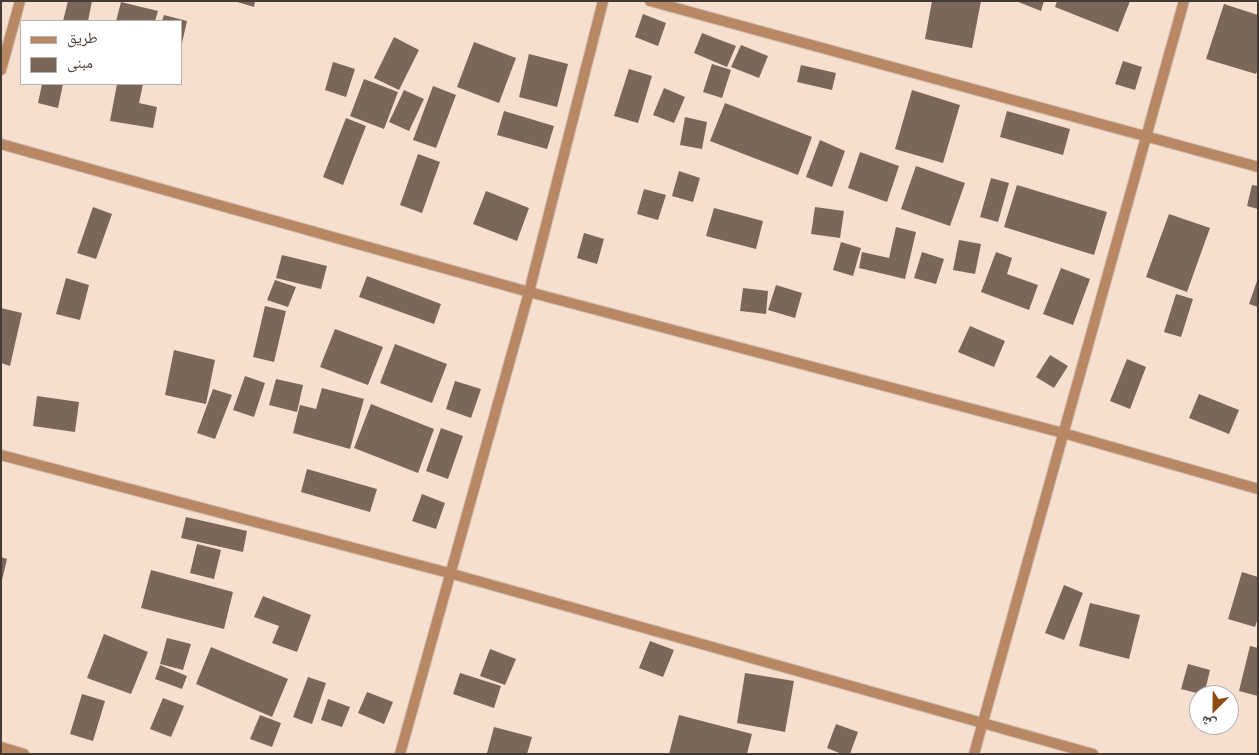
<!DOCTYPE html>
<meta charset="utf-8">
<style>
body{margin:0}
#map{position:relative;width:1259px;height:755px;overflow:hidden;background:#f6dfcf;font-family:"PT Sans Narrow","Noto Naskh Arabic",sans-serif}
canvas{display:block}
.frame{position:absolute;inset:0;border:2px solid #433a33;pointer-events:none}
.legend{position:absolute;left:20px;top:20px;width:162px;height:65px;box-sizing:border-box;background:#fff;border:1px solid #b4b0ad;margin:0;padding:6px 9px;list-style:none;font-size:15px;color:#433a33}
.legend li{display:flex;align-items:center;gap:10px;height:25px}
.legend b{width:25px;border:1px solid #b4b0ad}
.north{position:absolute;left:1189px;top:685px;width:50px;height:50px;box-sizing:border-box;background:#fff;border:1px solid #b4b0ad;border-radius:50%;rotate:203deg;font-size:14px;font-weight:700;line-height:20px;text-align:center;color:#433a33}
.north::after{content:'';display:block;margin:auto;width:18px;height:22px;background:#8c4c13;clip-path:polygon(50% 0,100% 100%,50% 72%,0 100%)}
</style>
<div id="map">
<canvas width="1259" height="755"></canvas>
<div class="frame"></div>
<ul class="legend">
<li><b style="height:6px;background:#b88865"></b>طريق</li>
<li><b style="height:14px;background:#7b6759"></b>مبنى</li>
</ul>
<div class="north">ش</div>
</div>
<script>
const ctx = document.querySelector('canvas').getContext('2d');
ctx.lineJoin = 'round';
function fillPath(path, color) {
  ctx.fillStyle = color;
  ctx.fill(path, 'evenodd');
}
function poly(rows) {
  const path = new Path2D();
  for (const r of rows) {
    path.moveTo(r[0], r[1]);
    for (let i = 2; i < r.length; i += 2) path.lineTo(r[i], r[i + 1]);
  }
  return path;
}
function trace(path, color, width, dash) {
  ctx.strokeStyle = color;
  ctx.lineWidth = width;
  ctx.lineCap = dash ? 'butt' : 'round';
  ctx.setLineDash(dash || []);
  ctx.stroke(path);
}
fillPath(poly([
 [68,1,92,1,88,21,63,21],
 [234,1,255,1,254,7],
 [932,1,981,1,972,48,925,39],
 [1016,1,1044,1,1041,11],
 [1057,1,1130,1,1118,32,1055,7],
 [121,2,158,11,155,21,116,21],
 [1224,4,1258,15,1258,69,1256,74,1206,59],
 [643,14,666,23,658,46,635,37],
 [164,15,187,21,182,43,181,21,162,21],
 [702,33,736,46,727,67,694,53],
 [394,37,419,50,399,90,374,78],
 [474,42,516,58,499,103,457,87],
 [741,45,768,56,759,78,731,67],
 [529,54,568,64,557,107,519,97],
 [1123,61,1142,67,1135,90,1115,84],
 [333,62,355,69,346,97,325,90],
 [712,64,731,70,722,98,703,92],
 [801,65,836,73,832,90,797,82],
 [629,69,652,76,638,123,614,116],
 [364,79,398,92,384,129,350,116],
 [42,84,63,84,58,108,38,103],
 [117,84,143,84,139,103,157,107,153,128,110,121],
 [433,86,456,95,436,148,413,140],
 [664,88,685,97,674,123,653,115],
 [404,90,424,99,409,131,389,122],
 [912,90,960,105,943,163,895,149],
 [725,103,812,137,798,175,710,141],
 [504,111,554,126,547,149,497,135],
 [1007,111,1070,129,1063,155,1000,137],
 [685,117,707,122,702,149,680,145],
 [346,118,366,126,343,185,323,177],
 [820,140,845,151,832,187,806,177],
 [860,152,899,166,887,202,848,188],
 [418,154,440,162,422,213,400,205],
 [916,166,965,183,950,226,901,209],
 [679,171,700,178,693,202,672,196],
 [991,178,1009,183,998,222,980,217],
 [1017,185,1107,212,1094,255,1004,227],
 [1252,185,1258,186,1258,209,1247,206],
 [644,189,666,195,658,220,637,214],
 [486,191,529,208,517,241,473,224],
 [93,207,112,214,96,259,77,253],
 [815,207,844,211,840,238,811,234],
 [714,208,763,221,756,249,706,236],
 [1169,214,1210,228,1187,292,1146,277],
 [896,227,916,232,905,279,859,268,862,252,889,258],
 [584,233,604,239,597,264,577,258],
 [959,240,981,244,975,274,953,270],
 [841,242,861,248,853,276,833,270],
 [922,252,944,259,936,284,914,278],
 [996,252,1012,258,1007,274,1038,285,1029,310,981,292],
 [282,255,327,266,321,289,276,278],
 [1061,268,1090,279,1073,325,1043,314],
 [367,276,441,304,434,324,359,297],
 [66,278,89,285,80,320,56,314],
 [275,280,296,287,288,307,267,300],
 [1257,281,1258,281,1258,307,1249,304],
 [776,285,802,293,795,318,768,310],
 [743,288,768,291,766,314,740,311],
 [1176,294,1193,299,1181,337,1164,332],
 [265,306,286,311,274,362,253,357],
 [1,308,22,313,10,366,1,363],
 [970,326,1005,341,994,367,958,352],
 [335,329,383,347,368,385,320,367],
 [395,344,447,364,432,403,380,383],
 [174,350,215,360,206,404,165,395],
 [1050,355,1068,366,1054,388,1036,377],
 [1127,359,1146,367,1130,409,1110,401],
 [245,376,265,383,254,417,233,410],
 [276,379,303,385,297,412,269,405],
 [455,381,481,389,471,418,446,409],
 [322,388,364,399,350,449,293,433,300,405,316,409],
 [213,389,232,395,215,439,197,433],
 [1199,394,1239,410,1229,434,1189,418],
 [37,396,79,402,75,432,33,426],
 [371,404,434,429,418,473,354,448],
 [441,428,463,436,448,479,426,471],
 [307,469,377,489,370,512,301,492],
 [422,494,445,503,436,529,412,521],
 [186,517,247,531,243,552,181,538],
 [197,544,221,550,214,579,190,573],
 [1,557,7,559,2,580,1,580],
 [151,570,233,592,224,629,141,608],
 [1242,572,1258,577,1258,618,1255,627,1228,619],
 [1064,585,1083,593,1064,640,1045,633],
 [263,596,311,615,297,652,272,643,279,626,254,617],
 [1090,603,1140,615,1129,659,1079,646],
 [104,634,148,652,131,694,87,678],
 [167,638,191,644,183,670,160,664],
 [650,641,674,650,663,677,639,668],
 [1250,646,1258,648,1258,696,1239,691],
 [211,647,288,679,272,717,196,684],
 [490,649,516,659,505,685,480,676],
 [1188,664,1210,670,1204,695,1181,689],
 [160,665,187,676,182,689,155,679],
 [460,673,501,686,494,708,453,694],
 [745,673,794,681,785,732,737,723],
 [308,677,326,683,312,724,293,717],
 [367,692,393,702,384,724,358,713],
 [82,694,105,701,93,741,70,734],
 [163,698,184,706,171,737,150,729],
 [328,699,350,707,342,727,321,720],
 [1229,699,1234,700,1230,719,1229,719],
 [260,715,281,723,272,747,250,739],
 [679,715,752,734,747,754,669,754],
 [836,724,858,732,850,754,842,754,827,748],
 [494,727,532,737,527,754,487,753]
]), '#7b6759');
const street = poly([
 [650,1,1258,167],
 [1,70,20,1],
 [1,144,529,292,1063,433,1258,489],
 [1,455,449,573,1093,754],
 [1,747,24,754],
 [400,754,529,292,603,1],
 [974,754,1184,1]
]);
trace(street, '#d2beb0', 12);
trace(street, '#b88865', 10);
</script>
